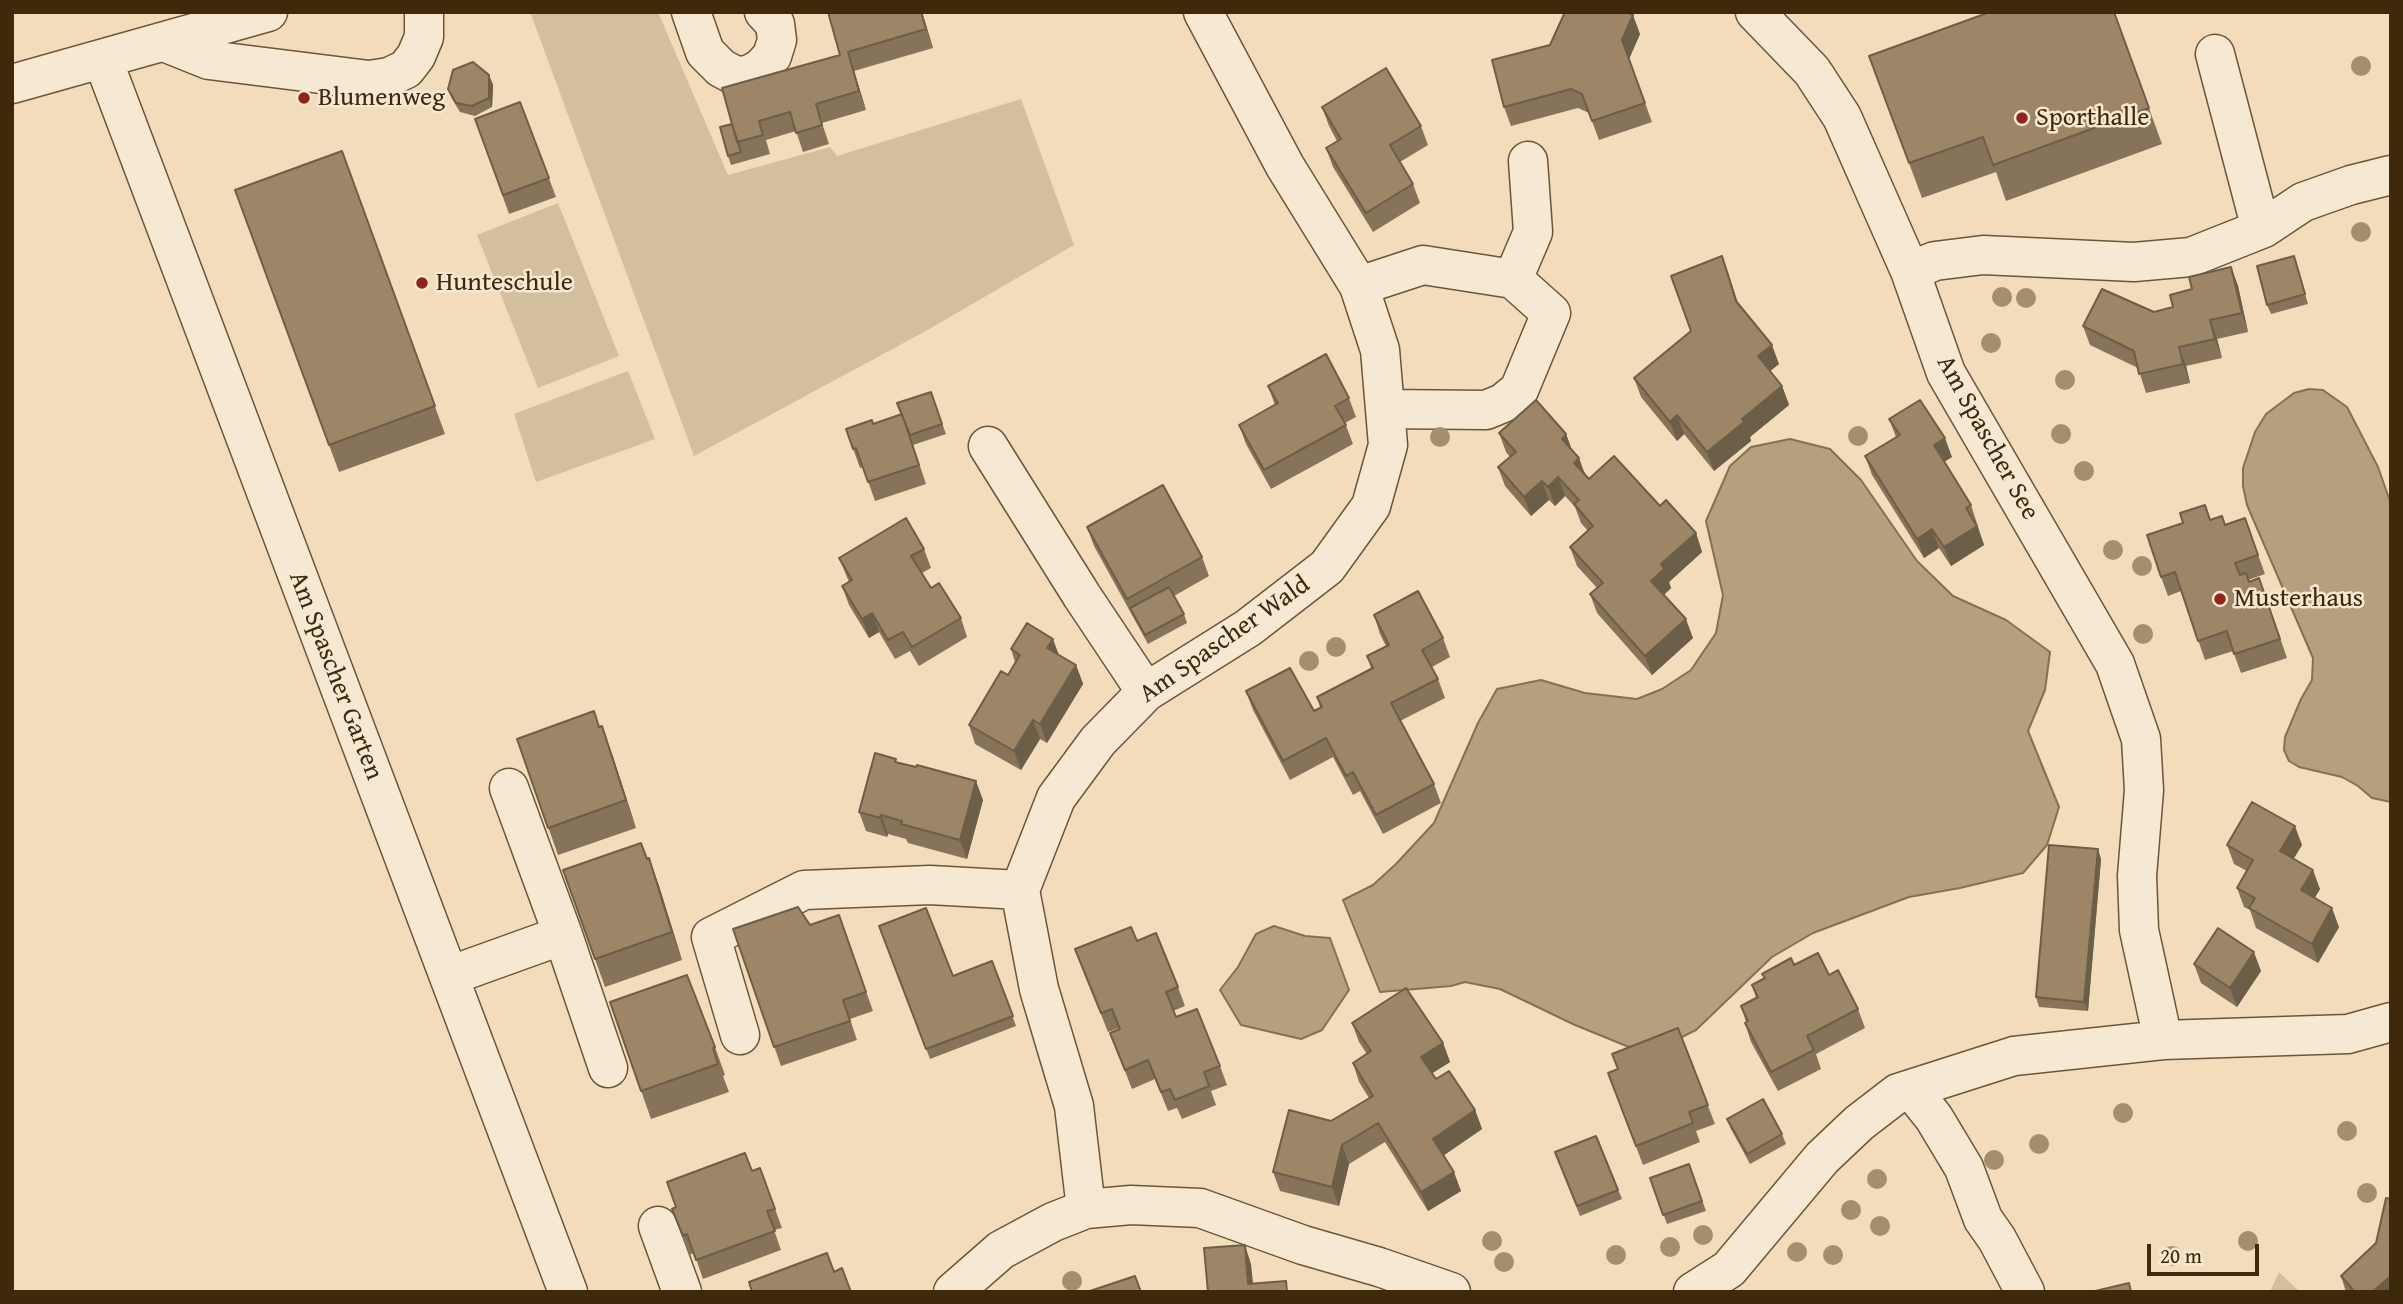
<!DOCTYPE html>
<style>
body{margin:0}
#map{position:relative;width:2403px;height:1304px;overflow:hidden;background:#f2dcbc;font-family:"Gentium Book Plus",serif}
canvas{display:block}
.frame{position:absolute;inset:0;border:14px solid #3e290a;pointer-events:none}
.scale{position:absolute;left:2147px;top:1244px;width:112px;height:32px;box-sizing:border-box;border:4px solid #3e290a;border-top:0;padding-left:9px;font-size:21px;line-height:24px;white-space:nowrap;color:#3e290a;-webkit-text-stroke:5px #f7e8d3;paint-order:stroke}
</style>
<div id="map">
<canvas width="2403" height="1304"></canvas>
<div class="frame"></div>
<div class="scale">20 m</div>
</div>
<script>
const ctx = document.querySelector('canvas').getContext('2d');
ctx.lineJoin = 'round';
function fillPath(path, color) {
  ctx.fillStyle = color;
  ctx.fill(path, 'evenodd');
}
function poly(rows) {
  const path = new Path2D();
  for (const r of rows) {
    path.moveTo(r[0], r[1]);
    for (let i = 2; i < r.length; i += 2) path.lineTo(r[i], r[i + 1]);
  }
  return path;
}
function trace(path, color, width, dash) {
  ctx.strokeStyle = color;
  ctx.lineWidth = width;
  ctx.lineCap = dash ? 'butt' : 'round';
  ctx.setLineDash(dash || []);
  ctx.stroke(path);
}
function write(font, color, halo, rows, align = 'center') {
  ctx.font = font + ' "Gentium Book Plus",serif';
  ctx.lineWidth = 5;
  ctx.setLineDash([]);
  ctx.textBaseline = 'middle';
  ctx.strokeStyle = halo;
  ctx.fillStyle = color;
  for (const [text, x, y, turn = 0] of rows) {
    ctx.save();
    ctx.translate(x, y);
    ctx.rotate((+turn || 0) * Math.PI / 180);
    ctx.textAlign = isNaN(turn) ? turn : align;
    if (halo) ctx.strokeText(text, 0, 0);
    ctx.fillText(text, 0, 0);
    ctx.restore();
  }
}
fillPath(poly([
 [530,12,658,12,728,175,830,147,837,156,1021,99,1074,245,924,332,694,456],
 [558,203,619,356,538,388,477,235],
 [628,371,655,439,536,482,514,414],
 [2279,1272,2300,1292,2270,1292]
]), '#d3be9e');
const water = poly([
 [2309,389,2323,390,2347,407,2378,467,2391,504,2391,802,2372,798,2358,786,2342,777,2299,767,2289,761,2284,750,2285,737,2301,699,2312,680,2313,658,2247,505,2243,486,2243,468,2255,432,2266,414,2294,393,2309,389],
 [1790,439,1830,449,1861,480,1917,561,1953,596,2006,620,2050,652,2045,690,2028,731,2059,807,2047,845,2023,873,1960,888,1909,897,1813,933,1772,957,1696,1030,1664,1046,1629,1047,1575,1025,1500,989,1465,982,1451,986,1380,992,1343,900,1373,885,1396,864,1434,823,1478,723,1497,689,1541,680,1585,693,1637,699,1662,689,1691,670,1716,633,1723,595,1706,521,1730,466,1751,447,1790,439],
 [1274,926,1305,936,1330,938,1349,990,1322,1030,1301,1039,1241,1025,1220,990,1238,967,1256,934,1274,926]
]);
fillPath(water, '#b59f7f');
trace(water, '#857050', 2);
const minor = poly([
 [691,12,705,52,721,68,734,75,747,76,761,68,772,56,777,40,775,24,764,12],
 [1755,12,1812,71,1842,117,1910,271,1946,373,2115,664,2141,739,2144,790,2137,876,2139,930,2163,1040,2348,1034,2391,1022],
 [164,42,209,60,369,80,389,77,406,69,416,56,424,37,424,12],
 [2215,54,2261,229],
 [103,60,568,1292],
 [12,84,268,12],
 [1910,271,1935,261,1983,255,2134,262,2191,257,2264,228,2303,202,2351,185,2391,175],
 [1359,286,1423,265,1513,279,1533,232,1528,161],
 [1385,409,1486,410,1503,403,1519,390,1551,313,1513,279],
 [988,446,1082,596,1146,692],
 [509,788,563,935,608,1068],
 [449,976,563,935],
 [740,1035,711,937,804,890,930,885,1020,890],
 [1911,1089,1934,1118,1964,1168,1983,1219,1997,1239,2025,1292],
 [1086,1209,1074,1106,1039,989,1020,890,1056,798,1098,741,1146,692,1248,628,1327,567,1371,506,1388,445,1380,350,1359,286,1285,166,1203,12],
 [658,1226,682,1292],
 [953,1292,1001,1250,1053,1222,1086,1209,1131,1205,1200,1208,1303,1245,1379,1267,1451,1292],
 [1693,1292,1729,1269,1822,1158,1859,1123,1898,1093,2014,1056,2163,1040]
]);
trace(minor, '#6b5636', 41);
trace(minor, '#f7e8d3', 38);
ctx.fillStyle = '#a38e6e';
for (const [x, y] of [
 [2361,66],
 [2361,232],
 [2002,297],
 [2026,298],
 [1991,343],
 [2065,380],
 [2061,434],
 [1858,436],
 [1440,437],
 [2084,471],
 [2113,550],
 [2142,566],
 [2143,634],
 [1336,647],
 [1309,661],
 [2123,1113],
 [2347,1131],
 [2039,1144],
 [1994,1160],
 [1877,1179],
 [2367,1193],
 [1851,1210],
 [1880,1226],
 [1703,1235],
 [1492,1241],
 [2248,1241],
 [1670,1247],
 [1797,1252],
 [1616,1255],
 [1833,1255],
 [2172,1256],
 [1504,1262],
 [1072,1281]
]) {
  ctx.beginPath();
  ctx.arc(x, y, 10, 0, 2 * Math.PI);
  ctx.fill();
}
fillPath(poly([
 [828,12,922,12,933,48,854,71,866,110,822,123,829,144,803,152,796,131,766,140,770,154,731,165,728,156,732,124,840,55],
 [2114,12,2162,144,2006,201,1996,172,1922,198,1869,56],
 [1640,34,1629,59,1652,122,1599,140,1589,113,1578,108,1511,126,1504,107],
 [489,75,493,85,492,107,475,116,460,112,452,99,448,89],
 [520,102,556,197,509,214,475,119],
 [1322,107,1421,126,1428,145,1400,162,1413,184,1420,203,1373,232,1333,167,1326,148,1337,141,1329,126],
 [342,151,445,434,339,472,235,190],
 [1722,256,1738,303,1779,364,1770,371,1782,386,1789,405,1750,437,1751,441,1714,471,1684,434,1677,441,1641,397,1634,378,1691,331],
 [2294,256,2308,304,2271,314,2267,305],
 [2231,267,2238,286,2248,332,2217,339,2222,358,2186,366,2190,383,2146,393,2138,368,2090,345,2083,326,2154,312,2173,307,2192,289],
 [1268,386,1349,398,1356,417,1345,423,1353,444,1271,489,1246,444,1239,425,1275,405],
 [931,392,946,434,913,445,926,484,875,501,863,467,860,468,846,429,873,424,901,414],
 [1889,419,1952,457,1944,462,1971,505,1984,545,1951,566,1939,548,1924,558,1872,475,1865,456,1896,437],
 [1499,433,1566,434,1572,450,1586,475,1589,479,1660,506,1696,533,1702,552,1669,582,1671,588,1664,595,1693,638,1652,675,1597,613,1590,594,1597,588,1577,566,1570,547,1588,531,1581,523,1575,507,1565,496,1555,506,1549,500,1531,516,1505,486,1498,467,1510,457,1506,452],
 [2245,518,2265,574,2248,580,2266,597,2287,658,2241,673,2233,651,2205,660,2181,591,2168,596,2161,577,2210,520,2225,525],
 [1087,527,1202,557,1209,576,1174,596,1184,614,1187,623,1148,644,1094,546],
 [924,549,931,568,922,573,931,588,961,618,967,637,919,666,910,651,895,659,879,632,869,638,849,605,842,586,849,582,839,558],
 [1374,615,1443,638,1450,657,1432,667,1438,679,1445,698,1400,721,1434,784,1441,803,1383,834,1360,791,1353,795,1333,757,1290,780,1253,710,1246,691,1314,711,1320,707,1317,697,1371,668,1367,656,1386,646,1380,634],
 [1011,649,1059,655,1076,665,1083,684,1047,743,1040,739,1021,770,975,744,969,725,1008,675,1015,662],
 [600,727,612,754,636,828,558,855,517,739],
 [898,763,983,800,967,859,908,843,906,839,888,834,887,837,866,831,859,812],
 [2227,845,2302,845,2293,859,2320,889,2315,897,2339,927,2318,963,2256,928,2250,910,2244,907,2237,888,2247,871,2234,864],
 [649,858,659,886,682,960,605,987,563,870],
 [2101,859,2088,1011,2039,1007,2036,997],
 [839,915,873,1011,850,1019,857,1040,781,1066,733,929,810,925],
 [879,926,953,976,992,961,1016,1026,930,1059],
 [1137,941,1178,987,1185,1006,1173,1011,1176,1017,1220,1066,1227,1085,1211,1091,1216,1105,1182,1119,1177,1108,1168,1111,1155,1079,1132,1089,1110,1033,1119,1029,1119,1028,1108,1032,1075,949],
 [2194,964,2261,971,2237,1007,2201,983],
 [1794,965,1829,975,1858,1009,1865,1028,1816,1054,1821,1069,1778,1091,1751,1042,1745,1023,1746,1022,1741,1006,1756,998,1752,985,1764,978,1762,974],
 [610,1002,715,1047,725,1075,723,1076,729,1092,651,1119],
 [1352,1023,1443,1043,1450,1062,1432,1073,1436,1079,1475,1110,1482,1129,1444,1155,1461,1191,1428,1211,1385,1142,1349,1164,1339,1206,1280,1191,1273,1172,1331,1121,1369,1098,1359,1082,1353,1063,1367,1054,1359,1042],
 [1678,1028,1715,1124,1696,1131,1700,1142,1643,1165,1608,1073,1618,1069],
 [1727,1119,1782,1134,1786,1144,1750,1164,1731,1129],
 [1596,1136,1622,1199,1580,1216,1555,1152],
 [1689,1164,1706,1211,1667,1224,1650,1178],
 [752,1171,775,1209,782,1228,774,1230,781,1250,703,1279,694,1253,689,1255,672,1209],
 [2376,1243,2391,1292,2346,1292,2341,1276]
]), '#867359');
fillPath(poly([
 [921,12,922,12,933,48,926,29],
 [1633,15,1640,34,1629,59,1652,122,1622,40],
 [848,52,854,71,866,110,859,91],
 [489,75,493,85,492,107,489,98],
 [1722,256,1729,275,1743,320,1736,301],
 [2231,267,2238,286,2248,332,2242,313],
 [2210,320,2217,339,2222,358,2215,339],
 [1772,345,1779,364,1765,375,1758,356],
 [2179,347,2186,366,2190,383,2183,364],
 [1782,386,1789,405,1750,437,1751,441,1714,471,1707,452,1742,419],
 [1677,415,1684,434,1677,441,1670,422],
 [1566,434,1573,453,1562,439],
 [1945,438,1952,457,1940,464,1934,445],
 [1579,458,1586,477,1574,463],
 [1558,477,1565,496,1555,506,1548,487],
 [1542,481,1549,500,1531,516,1524,497],
 [1977,526,1984,545,1951,566,1944,547],
 [1932,529,1939,548,1924,558,1917,539],
 [1696,533,1702,552,1669,582,1671,588,1658,600,1651,581,1661,564],
 [872,613,879,632,869,638,862,619],
 [1686,619,1693,638,1652,675,1645,656],
 [1053,639,1060,658,1047,648],
 [1076,665,1083,684,1047,743,1040,724],
 [1033,720,1040,739,1021,770,1014,751],
 [602,726,612,754,636,828,626,800],
 [976,781,983,800,967,859,960,840],
 [881,815,888,834,887,837,880,818],
 [2295,826,2302,845,2287,870,2280,851],
 [2098,849,2101,859,2088,1011,2084,1002],
 [649,858,659,886,682,960,672,932],
 [2313,870,2320,889,2308,909,2301,890],
 [2332,908,2339,927,2318,963,2312,944],
 [2254,952,2261,971,2237,1007,2230,988],
 [1443,1043,1450,1062,1428,1076,1421,1057],
 [1475,1110,1482,1129,1440,1158,1433,1139],
 [1342,1145,1349,1164,1339,1206,1332,1187],
 [1454,1172,1461,1191,1428,1211,1421,1192],
 [1245,1245,1251,1264,1254,1292,1248,1284],
 [2391,1276,2391,1292,2372,1292]
]), '#6d5e48');
const building = poly([
 [828,12,921,12,926,29,848,52,859,91,816,104,822,125,796,133,790,112,759,121,763,135,737,142,722,88,840,55,828,12],
 [1565,12,1627,12,1633,15,1622,40,1645,103,1592,121,1582,94,1571,89,1504,107,1492,60,1550,45,1565,12],
 [1990,12,2114,12,2149,108,1993,165,1983,137,1909,163,1869,56,1990,12],
 [473,62,489,75,489,98,472,106,456,103,448,89,453,70,473,62],
 [1386,68,1421,126,1390,145,1413,184,1366,213,1326,148,1341,139,1322,107,1386,68],
 [520,102,549,178,503,195,475,119,520,102],
 [732,124,741,152,728,156,720,127,732,124],
 [342,151,435,406,329,445,235,190,342,151],
 [1722,256,1736,301,1772,345,1758,356,1782,386,1742,419,1744,422,1707,452,1677,415,1670,422,1634,378,1691,331,1671,276,1722,256],
 [2294,256,2305,294,2267,305,2257,266,2294,256],
 [2231,267,2242,313,2210,320,2215,339,2179,347,2183,364,2139,374,2134,351,2083,326,2102,289,2154,312,2173,307,2170,295,2192,289,2189,277,2231,267],
 [1326,354,1349,398,1335,406,1346,425,1264,470,1239,425,1278,403,1268,386,1326,354],
 [931,392,942,424,910,435,897,403,931,392],
 [1536,400,1566,434,1562,439,1579,458,1574,463,1589,479,1614,456,1660,506,1666,500,1696,533,1661,564,1664,569,1651,581,1686,619,1645,656,1590,594,1603,583,1570,547,1593,526,1574,504,1579,500,1558,477,1548,487,1542,481,1524,497,1498,467,1516,452,1499,433,1536,400],
 [1920,400,1945,438,1934,445,1971,505,1966,508,1977,526,1944,547,1932,529,1917,539,1865,456,1900,435,1889,419,1920,400],
 [902,414,919,465,868,482,856,448,853,449,846,429,872,420,873,424,902,414],
 [1163,485,1202,557,1127,599,1087,527,1163,485],
 [2205,505,2210,520,2222,516,2225,525,2245,518,2258,555,2235,563,2240,575,2246,573,2249,582,2259,578,2280,639,2234,654,2227,631,2198,641,2175,572,2161,577,2147,535,2183,523,2180,513,2205,505],
 [906,518,924,549,911,556,931,588,939,583,961,618,912,647,903,632,888,640,872,613,862,619,842,586,852,580,839,558,906,518],
 [1169,587,1184,614,1145,635,1130,608,1169,587],
 [1418,591,1443,638,1422,650,1438,679,1391,703,1434,784,1376,815,1353,772,1346,776,1326,738,1283,761,1246,691,1290,668,1314,711,1322,707,1317,697,1373,668,1367,656,1389,645,1374,615,1418,591],
 [1027,623,1053,639,1047,648,1076,665,1040,724,1033,720,1014,751,969,725,1001,671,1008,675,1020,655,1011,649,1027,623],
 [594,711,599,727,602,726,626,800,548,828,517,739,594,711],
 [875,753,896,759,895,762,916,767,917,765,976,781,960,840,901,824,902,821,881,815,880,818,859,812,875,753],
 [2252,802,2295,826,2280,851,2313,870,2301,890,2332,908,2312,944,2249,908,2255,898,2237,888,2253,860,2227,845,2252,802],
 [641,843,647,859,649,858,672,932,595,959,563,870,641,843],
 [2049,845,2098,849,2084,1002,2036,997,2049,845],
 [798,907,810,925,839,915,866,992,843,1000,850,1021,774,1047,733,929,798,907],
 [926,908,953,976,992,961,1013,1016,926,1049,879,926,926,908],
 [1131,927,1137,941,1156,933,1178,987,1166,992,1176,1017,1197,1009,1220,1066,1204,1072,1209,1086,1175,1100,1170,1089,1161,1092,1148,1060,1125,1070,1110,1033,1120,1029,1112,1009,1101,1013,1075,949,1131,927],
 [2218,928,2254,952,2230,988,2194,964,2218,928],
 [1818,953,1829,975,1838,970,1858,1009,1807,1036,1814,1050,1771,1072,1745,1023,1748,1021,1741,1006,1758,997,1752,985,1765,978,1762,974,1791,958,1794,965,1818,953],
 [687,975,715,1047,713,1048,718,1064,641,1091,610,1002,687,975],
 [1406,988,1443,1043,1421,1057,1436,1079,1449,1071,1475,1110,1433,1139,1454,1172,1421,1192,1378,1123,1342,1145,1332,1187,1273,1172,1289,1110,1331,1121,1373,1096,1353,1063,1371,1051,1352,1023,1406,988],
 [1678,1028,1708,1105,1689,1112,1693,1123,1636,1146,1608,1073,1618,1069,1612,1054,1678,1028],
 [1763,1099,1782,1134,1747,1154,1727,1119,1763,1099],
 [1596,1136,1618,1190,1577,1206,1555,1152,1596,1136],
 [745,1153,752,1171,760,1168,775,1209,767,1211,775,1231,696,1260,687,1234,683,1236,672,1209,676,1207,667,1182,745,1153],
 [1689,1164,1702,1201,1663,1215,1650,1178,1689,1164],
 [2386,1198,2391,1199,2391,1276,2372,1292,2355,1292,2341,1276,2376,1243,2386,1198],
 [1245,1245,1248,1284,1286,1281,1287,1292,1208,1292,1204,1248,1245,1245],
 [827,1253,834,1272,842,1268,851,1292,752,1292,749,1282,827,1253],
 [1135,1276,1141,1292,1087,1292,1135,1276],
 [2129,1283,2131,1292,2091,1292,2129,1283]
]);
fillPath(building, '#9c8667');
trace(building, '#6d5e48', 2);
for (const [x, y, r, color] of [
 [304,98,7,"#8f2418"],
 [2022,118,7,"#8f2418"],
 [422,283,7,"#8f2418"],
 [2220,599,7,"#8f2418"]
]) {
  const dot = new Path2D();
  dot.arc(x, y, r, 0, 2 * Math.PI);
  ctx.fillStyle = color;
  ctx.fill(dot);
  trace(dot, '#f7e8d3', 2.5);
}
write('26px', '#3e290a', '#f7e8d3', [
 ["Blumenweg",318,98],
 ["Sporthalle",2036,118],
 ["Hunteschule",436,283],
 ["Musterhaus",2234,599]
], 'left');
write('26px', '#3e290a', '#f7e8d3', [
 ["Am Spascher See",1987,438,61],
 ["Am Spascher Wald",1225,640,-35],
 ["Am Spascher Garten",335,676,69]
]);
</script>
